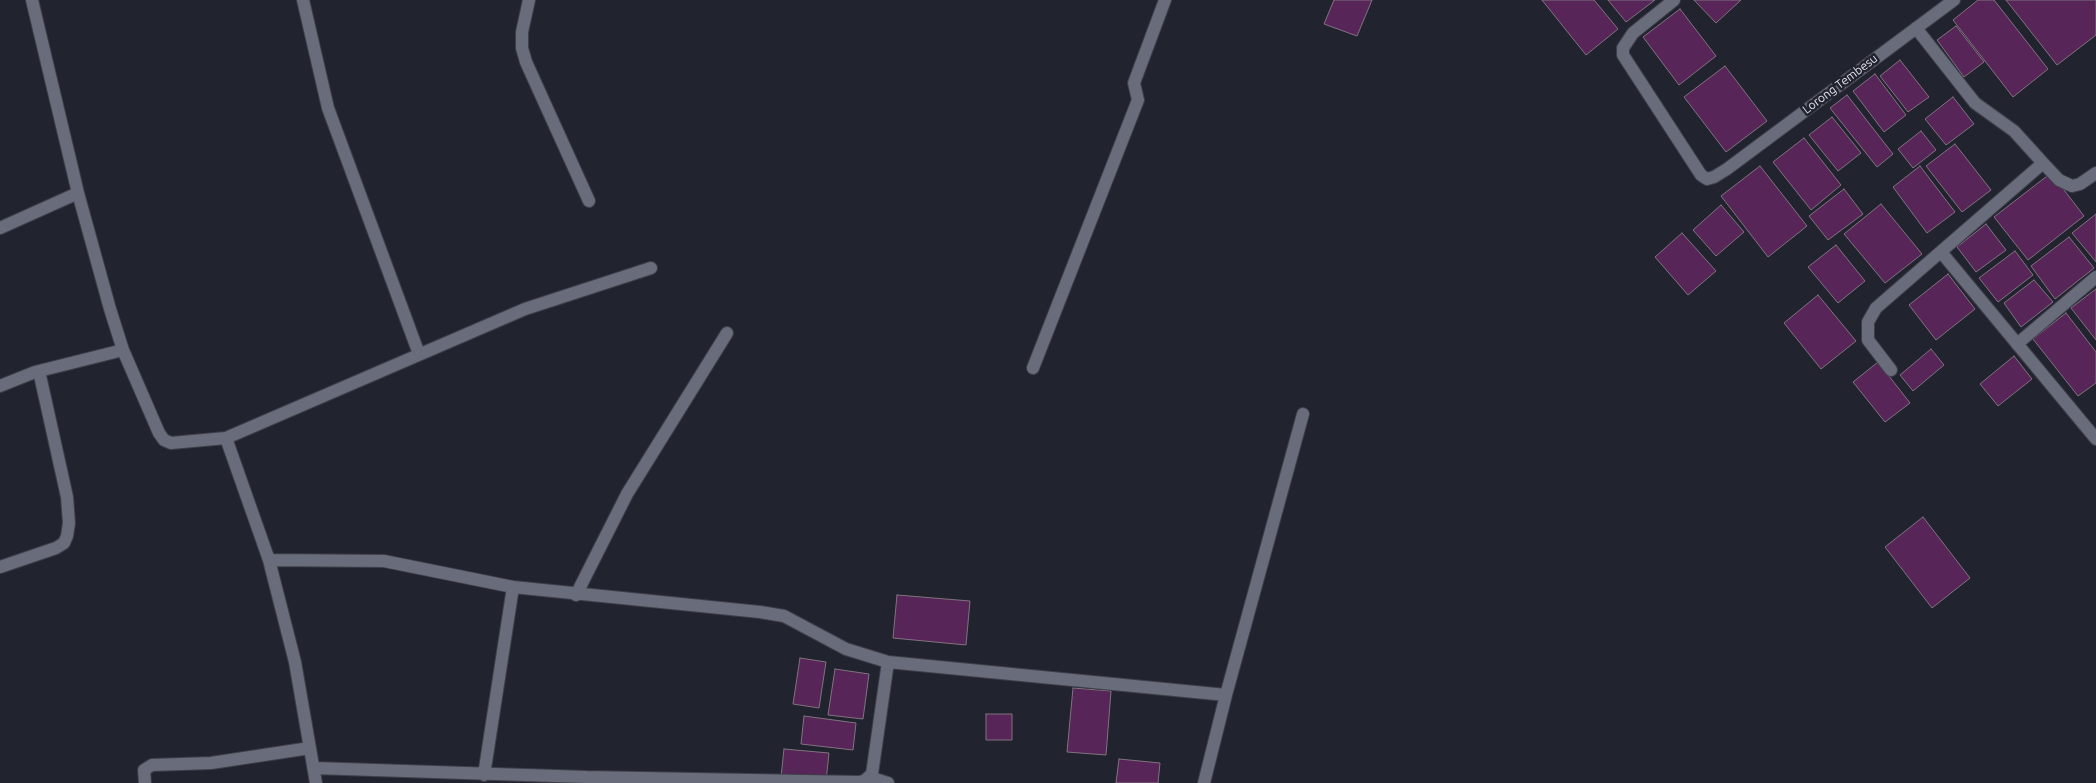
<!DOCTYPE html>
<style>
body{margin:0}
canvas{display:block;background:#21232f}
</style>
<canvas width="2096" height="783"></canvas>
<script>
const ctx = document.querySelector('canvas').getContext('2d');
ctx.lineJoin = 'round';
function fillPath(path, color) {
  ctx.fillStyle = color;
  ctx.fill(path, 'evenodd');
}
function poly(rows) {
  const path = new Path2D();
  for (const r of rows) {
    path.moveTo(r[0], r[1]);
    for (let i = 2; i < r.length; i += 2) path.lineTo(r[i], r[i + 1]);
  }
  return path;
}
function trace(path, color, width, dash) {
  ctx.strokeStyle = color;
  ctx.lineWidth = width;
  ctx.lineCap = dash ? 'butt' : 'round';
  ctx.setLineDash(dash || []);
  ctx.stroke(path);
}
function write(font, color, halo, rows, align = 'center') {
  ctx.font = font + ' Ubuntu,sans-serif';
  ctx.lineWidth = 5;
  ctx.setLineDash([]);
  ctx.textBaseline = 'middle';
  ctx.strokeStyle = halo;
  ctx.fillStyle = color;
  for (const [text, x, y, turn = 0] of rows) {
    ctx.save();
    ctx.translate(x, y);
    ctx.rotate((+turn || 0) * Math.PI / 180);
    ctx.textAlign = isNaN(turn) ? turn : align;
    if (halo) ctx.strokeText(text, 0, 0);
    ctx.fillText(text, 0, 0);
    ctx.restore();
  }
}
const building = poly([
 [1334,0,1372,0,1357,36,1324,24,1334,0],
 [1542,0,1594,0,1618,29,1586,55,1542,0],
 [1608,0,1655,0,1626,22,1608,0],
 [1694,0,1741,0,1716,23,1694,0],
 [1978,0,1994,0,2048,69,2013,97,1953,20,1978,0],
 [2006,0,2096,0,2096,35,2057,65,2006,0],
 [1680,9,1716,56,1679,85,1643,37,1680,9],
 [1956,26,1984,62,1964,77,1937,40,1956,26],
 [1900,60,1929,97,1908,112,1880,76,1900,60],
 [1725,66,1767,121,1726,152,1684,97,1725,66],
 [1875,74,1906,115,1884,132,1853,91,1875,74],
 [1847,95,1893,154,1877,167,1830,108,1847,95],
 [1953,97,1974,124,1946,145,1925,119,1953,97],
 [1832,117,1861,153,1838,171,1809,135,1832,117],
 [1921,131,1936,150,1913,168,1898,149,1921,131],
 [1804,138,1841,185,1811,210,1773,162,1804,138],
 [1955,144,1991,190,1962,212,1926,166,1955,144],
 [1760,166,1807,226,1768,257,1721,196,1760,166],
 [1920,166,1955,212,1927,233,1893,187,1920,166],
 [2051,173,2084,216,2028,260,1994,217,2051,173],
 [1844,189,1863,214,1828,240,1809,216,1844,189],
 [1881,204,1922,254,1885,283,1844,234,1881,204],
 [1721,205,1744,232,1716,256,1693,230,1721,205],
 [2096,214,2096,262,2072,233,2096,214],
 [1986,224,2006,250,1976,272,1957,247,1986,224],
 [1682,233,1716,271,1688,295,1655,257,1682,233],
 [2069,237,2094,268,2055,299,2031,266,2069,237],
 [1836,245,1865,281,1838,303,1808,267,1836,245],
 [2015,251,2033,275,1998,302,1979,278,2015,251],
 [1948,274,1975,309,1936,340,1909,305,1948,274],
 [2034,280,2053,302,2021,327,2004,303,2034,280],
 [2096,289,2096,340,2071,308,2096,289],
 [1818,295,1856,341,1821,369,1784,323,1818,295],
 [2066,313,2096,352,2096,383,2078,396,2033,339,2066,313],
 [1931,349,1944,365,1913,391,1900,375,1931,349],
 [2014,356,2032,379,1998,406,1980,384,2014,356],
 [1878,362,1910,403,1885,422,1853,382,1878,362],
 [1923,517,1970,578,1932,608,1885,547,1923,517],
 [897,595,970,601,966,645,893,638,897,595],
 [800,658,826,662,819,708,793,704,800,658],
 [835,669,869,674,863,719,828,715,835,669],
 [1073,688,1111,691,1106,755,1067,752,1073,688],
 [986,714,1012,714,1012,740,986,740,986,714],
 [804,716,856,723,853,750,801,744,804,716],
 [784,749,829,753,826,781,781,777,784,749],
 [1119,759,1160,763,1158,783,1116,783,1119,759]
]);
fillPath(building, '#572557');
trace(building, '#80737f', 1);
const street = poly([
 [32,0,78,193,110,309,123,350,159,433,164,440,171,443,226,438,525,309,651,268],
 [303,0,328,108,419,354],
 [529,0,522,32,522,48,526,62,589,201],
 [1674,0,1633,33,1623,48,1623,55,1701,175,1707,179,1714,177,1727,169,1954,0],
 [1916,28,1975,103,2014,131,2043,163],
 [0,228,78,193],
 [1941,252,2096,439],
 [2017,344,2096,277],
 [1033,368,1138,100,1134,83,1165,0],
 [1891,370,1868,340,1868,322,1876,308,2043,163,2059,180,2072,186,2080,184,2096,173],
 [0,386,35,372,123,350],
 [226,438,269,560,295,662,316,783],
 [269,560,384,561,513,587,760,612,784,616,846,649,888,662,872,774,864,781,859,782,586,777,587,783],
 [0,567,56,548,64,543,67,536,69,523,67,497,39,371],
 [576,595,627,494,727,333],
 [888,662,1226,695,1303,414],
 [314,768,586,777],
 [484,775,513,587],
 [869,777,888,783],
 [145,783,144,770,152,765,211,763,310,748],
 [1204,783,1226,695]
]);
trace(street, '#3e3f4a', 14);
trace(street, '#696c7b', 12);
write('12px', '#e1e2eb', '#21232f', [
 ["Lorong Tembesu",1840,84,-37]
]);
</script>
